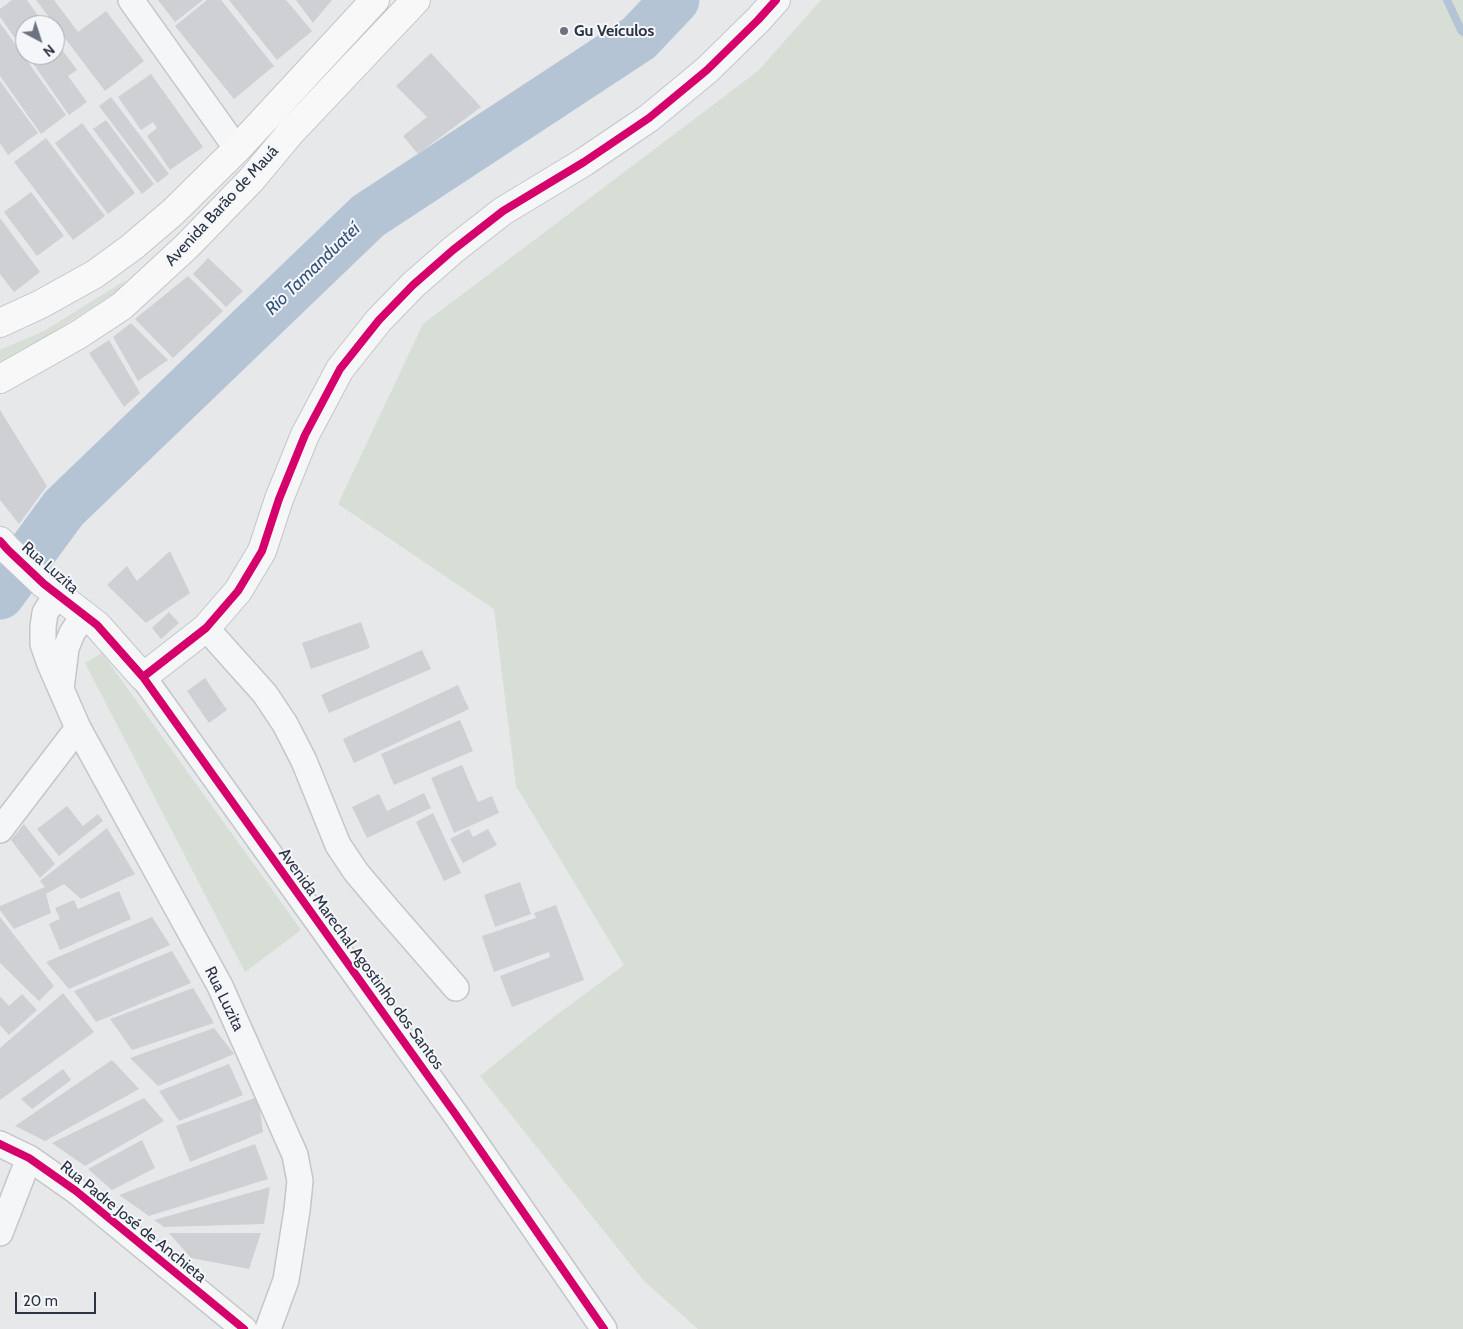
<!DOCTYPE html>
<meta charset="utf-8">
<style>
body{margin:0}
#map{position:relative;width:1463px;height:1329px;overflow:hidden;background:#e6e8ea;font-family:Cabin,sans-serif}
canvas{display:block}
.north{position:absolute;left:15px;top:15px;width:50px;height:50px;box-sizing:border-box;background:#f4f6f9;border:1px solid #a4a8b1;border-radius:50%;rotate:140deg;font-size:14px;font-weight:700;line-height:20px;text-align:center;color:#2b3445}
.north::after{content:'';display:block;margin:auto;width:18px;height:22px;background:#6c737f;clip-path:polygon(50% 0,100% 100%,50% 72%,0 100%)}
.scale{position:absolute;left:15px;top:1292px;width:81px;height:22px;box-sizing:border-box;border:2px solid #2b3445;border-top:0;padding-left:6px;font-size:15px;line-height:18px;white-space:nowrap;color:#2b3445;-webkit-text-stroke:4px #f4f6f9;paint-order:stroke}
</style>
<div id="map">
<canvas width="1463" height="1329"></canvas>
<div class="north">N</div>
<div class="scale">20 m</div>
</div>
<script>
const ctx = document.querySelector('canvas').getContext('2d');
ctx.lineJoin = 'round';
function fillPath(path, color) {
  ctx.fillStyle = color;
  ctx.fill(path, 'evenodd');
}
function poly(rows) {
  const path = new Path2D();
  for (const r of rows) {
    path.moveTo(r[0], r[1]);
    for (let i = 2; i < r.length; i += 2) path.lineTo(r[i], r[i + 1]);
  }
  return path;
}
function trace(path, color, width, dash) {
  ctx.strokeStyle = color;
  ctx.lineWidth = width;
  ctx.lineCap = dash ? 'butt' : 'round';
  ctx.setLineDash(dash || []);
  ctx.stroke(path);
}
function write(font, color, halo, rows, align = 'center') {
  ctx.font = font + ' Cabin,sans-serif';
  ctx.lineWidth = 4;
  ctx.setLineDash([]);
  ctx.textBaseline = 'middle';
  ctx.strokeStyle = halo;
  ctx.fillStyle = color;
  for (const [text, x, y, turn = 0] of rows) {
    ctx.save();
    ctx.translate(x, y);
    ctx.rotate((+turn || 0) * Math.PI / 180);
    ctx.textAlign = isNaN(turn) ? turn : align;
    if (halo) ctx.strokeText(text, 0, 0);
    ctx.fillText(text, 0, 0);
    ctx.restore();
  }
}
fillPath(poly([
 [821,0,1463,0,1463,1329,698,1329,643,1280,480,1076,547,1022,624,965,516,786,494,609,338,504,423,324,758,71],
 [126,280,117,291,50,334,0,361,0,350,44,331],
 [102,653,301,930,245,972,85,663]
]), '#d6ded6');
trace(poly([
 [1447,0,1461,30,1463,32]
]), '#b4c4d5', 8);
trace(poly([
 [0,595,64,508,368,216,639,38,675,0]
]), '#b4c4d5', 49);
fillPath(poly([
 [12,0,27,0,45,25,25,25,25,52,0,17,0,9],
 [36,0,54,0,78,32,106,11,144,61,105,91],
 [158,0,203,0,175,22],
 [207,0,221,0,274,66,234,99,175,26],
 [229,0,286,0,312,31,277,60],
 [296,0,332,0,313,23],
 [0,23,66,115,41,134,0,76],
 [55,40,77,70,68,76,87,102,69,115,27,55,55,55],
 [431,53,481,107,418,154,403,136,427,117,396,86],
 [151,74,203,147,170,170,147,136,157,128,153,122,141,130,118,97],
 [0,81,38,133,8,155,0,143],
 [111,97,169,174,157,183,99,106],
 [106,120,154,184,142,194,93,129],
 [82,123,135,193,108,214,55,143],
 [46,138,105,216,73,240,14,162],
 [31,192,64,236,37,256,4,212],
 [0,218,40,272,14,292,0,274],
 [208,258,243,291,226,307,193,274],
 [188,276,223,311,173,358,135,319],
 [131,323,168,360,138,381,113,337],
 [109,340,140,393,124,407,89,353],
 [0,410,47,486,19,524,0,500],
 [170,551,190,593,146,623,107,585,127,566,137,581],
 [169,612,179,623,161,639,152,628],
 [361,622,370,648,311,669,302,643],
 [422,650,431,669,329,713,321,695],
 [205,678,227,710,209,723,187,691],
 [458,685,469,709,354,763,343,739],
 [460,720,473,751,394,785,381,754],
 [462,765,478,802,492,796,499,813,454,833,431,778],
 [424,793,431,808,367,838,352,807,379,794,387,811],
 [67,806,83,826,98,814,103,821,59,856,37,829],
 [433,813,461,873,444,881,416,822],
 [24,824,55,864,40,878,11,840],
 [107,828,135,874,81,899,64,884,46,894,51,913,14,929,0,910,0,906,45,887,40,881],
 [469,829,473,837,488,829,497,845,463,863,450,839],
 [520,882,531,914,495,927,484,895],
 [119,891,131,919,60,950,49,924,60,919,55,908,74,900,78,909],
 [556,905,584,980,512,1007,500,976,550,957,549,952,494,972,482,936,536,918,534,913],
 [0,917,54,986,39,1001,0,963],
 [152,917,170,945,69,989,46,962],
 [172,951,191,983,96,1022,74,991],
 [193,988,214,1023,132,1050,110,1019],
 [63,993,94,1032,0,1100,0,1048],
 [22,994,37,1010,9,1035,0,1025,0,996,9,1006],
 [214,1028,234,1054,158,1086,130,1058],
 [112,1060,139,1089,45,1141,15,1126],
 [229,1064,243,1095,179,1121,159,1091],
 [63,1069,71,1080,32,1109,21,1099],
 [258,1097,263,1132,190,1162,176,1126],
 [144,1098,164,1121,85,1166,52,1143],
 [142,1140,155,1168,112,1190,88,1169],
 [255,1144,268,1179,149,1216,119,1195],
 [270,1187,264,1224,164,1227,154,1220],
 [169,1233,261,1233,249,1269,191,1258]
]), '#ced0d3');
const minor = poly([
 [131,0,237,149],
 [57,594,45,613,43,627,43,644,50,664,78,728,220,986,295,1155,300,1181,297,1210,286,1280,268,1329],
 [206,628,265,694,285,724,304,761,338,845,356,872,388,910,456,988],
 [143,677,456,1115,604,1329],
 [61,689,66,648,72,633,84,615],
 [0,830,78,728],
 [0,1144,29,1158,76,1191,244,1329],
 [0,1233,29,1158]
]);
const tertiary = poly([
 [0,541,8,550,44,584,97,625,143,677,206,628,238,591,262,551,279,499,305,435,340,369,379,320,413,285,453,250,503,211,584,162,649,118,707,70,758,20,776,0]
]);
const primary = poly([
 [0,323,41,304,95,274,132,247,173,212,237,149,375,0],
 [0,379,78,335,122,306,187,246,251,180,291,132,416,0]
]);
trace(minor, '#c4c6c8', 28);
trace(tertiary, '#c4c6c8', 30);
trace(primary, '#c2c5c8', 30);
trace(minor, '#f5f6f7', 25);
trace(tertiary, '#f5f6f7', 28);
trace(primary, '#f8f8f8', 28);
trace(poly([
 [0,541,8,550,44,584,97,625,143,677,456,1115,604,1329],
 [143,677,206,628,238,591,262,551,279,499,305,435,340,369,379,320,413,285,453,250,503,211,584,162,649,118,707,70,758,20,776,0],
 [0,1144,29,1158,76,1191,244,1329]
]), '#d6006c', 8);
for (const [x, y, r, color] of [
 [564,31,5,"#6c737f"]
]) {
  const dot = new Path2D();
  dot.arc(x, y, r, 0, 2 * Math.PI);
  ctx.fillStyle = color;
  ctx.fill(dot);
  trace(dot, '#f4f6f9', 2);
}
write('bold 16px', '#2b3445', '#f4f6f9', [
 ["Gu Veículos",574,31]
], 'left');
write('16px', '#2b3445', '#f4f6f9', [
 ["Avenida Barão de Mauá",222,206,-47],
 ["Rua Luzita",50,568,41],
 ["Avenida Marechal Agostinho dos Santos",361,959,54],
 ["Rua Luzita",224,999,64],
 ["Rua Padre José de Anchieta",133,1222,39]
]);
write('italic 18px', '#34527a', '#f4f6f9', [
 ["Rio Tamanduateí",313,269,-44]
]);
</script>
